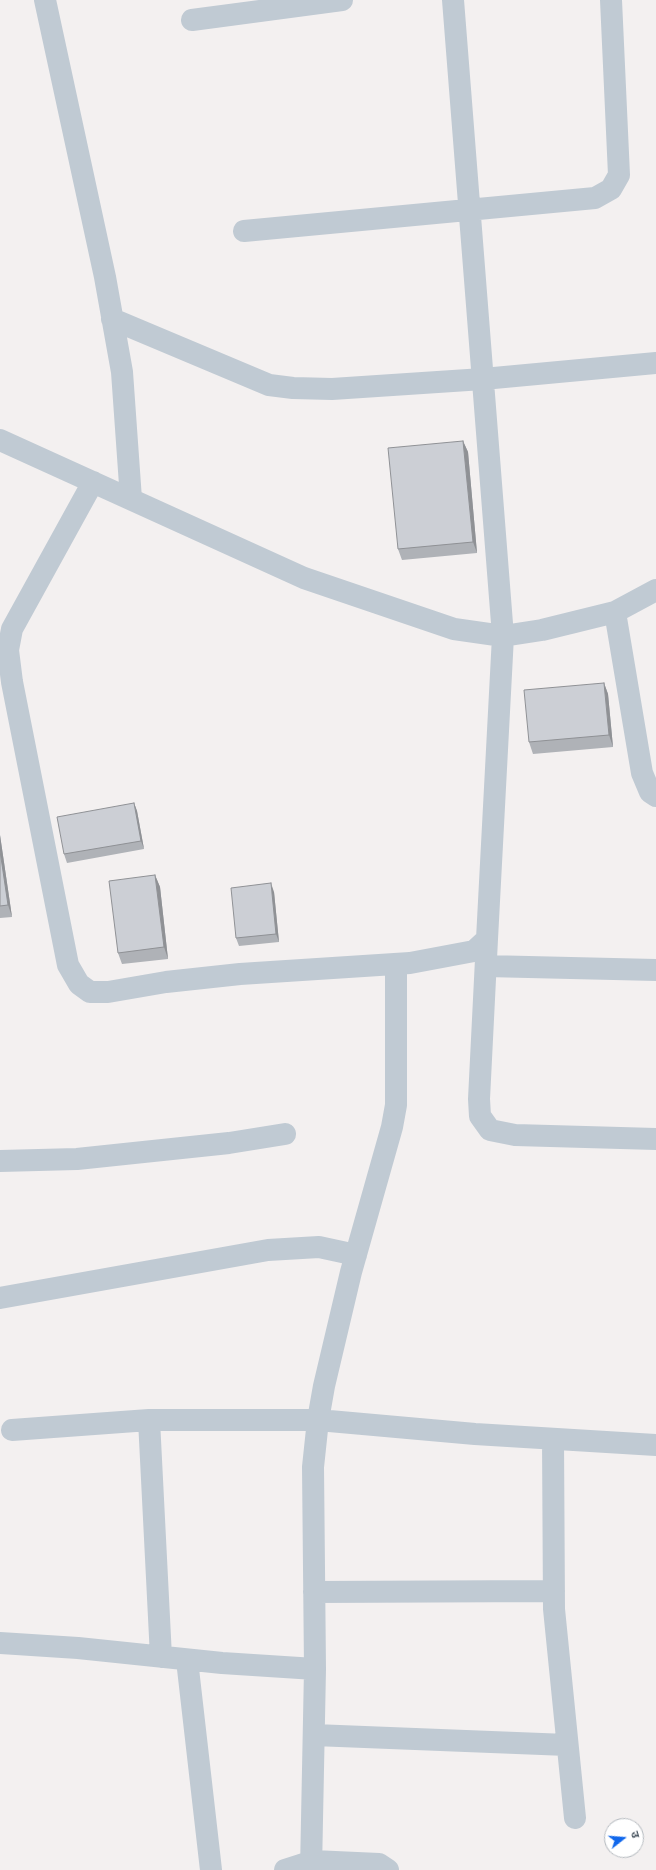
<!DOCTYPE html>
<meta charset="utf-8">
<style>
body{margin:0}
#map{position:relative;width:656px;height:1870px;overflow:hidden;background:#f3f0f0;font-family:Raleway,"Noto Sans Devanagari",sans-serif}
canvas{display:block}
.north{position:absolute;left:604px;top:1818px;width:40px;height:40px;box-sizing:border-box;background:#fff;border:1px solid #b5babf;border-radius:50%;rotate:73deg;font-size:11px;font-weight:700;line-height:16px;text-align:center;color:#47535f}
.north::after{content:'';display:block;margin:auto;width:14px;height:18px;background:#1168ec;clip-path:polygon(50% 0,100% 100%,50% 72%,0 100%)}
</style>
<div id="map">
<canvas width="656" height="1870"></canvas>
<div class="north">उ</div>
</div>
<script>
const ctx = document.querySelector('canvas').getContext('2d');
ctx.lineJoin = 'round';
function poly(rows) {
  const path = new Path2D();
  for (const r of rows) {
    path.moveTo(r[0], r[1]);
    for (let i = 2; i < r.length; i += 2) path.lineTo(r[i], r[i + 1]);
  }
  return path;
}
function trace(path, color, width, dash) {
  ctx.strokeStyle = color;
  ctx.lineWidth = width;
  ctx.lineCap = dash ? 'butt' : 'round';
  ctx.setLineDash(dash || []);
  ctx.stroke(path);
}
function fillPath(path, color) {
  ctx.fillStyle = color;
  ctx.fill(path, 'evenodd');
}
trace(poly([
 [45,0,105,277,122,372,131,499],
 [192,20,342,0],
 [244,231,595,198,611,189,619,175,611,0],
 [112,319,269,385,293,388,332,389,483,379,656,363],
 [0,440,304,578,454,629,503,636,542,630,615,612,656,590],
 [93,482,12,629,8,650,12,682,68,965,79,984,90,992,108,992,166,982,240,974,410,963,474,951,487,939,503,636,453,0],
 [615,612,642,773,650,792,656,796],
 [487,939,479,1099,480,1116,490,1130,515,1135,656,1139],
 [486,966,656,970],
 [0,1161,77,1159,229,1143,285,1134],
 [0,1298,268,1250,319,1247,356,1255],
 [149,1420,161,1657],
 [12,1430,149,1420,318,1420,475,1434,656,1445],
 [553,1439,554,1609,575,1818],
 [314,1592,554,1591],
 [0,1643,78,1648,222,1663,315,1669],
 [187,1660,211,1870],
 [314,1735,567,1745],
 [285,1870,313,1861,379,1864,388,1870],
 [311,1870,315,1669,313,1467,318,1420,324,1386,351,1272,392,1127,396,1105,396,964]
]), '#c0cad3', 22);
fillPath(poly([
 [463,441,468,452,477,553,402,560,398,549],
 [604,683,608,694,613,747,533,754,529,742],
 [134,803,137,811,144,849,67,863,64,854],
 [0,835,12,917,0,918],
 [155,875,160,887,168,959,122,964,118,953],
 [274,892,279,942,239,946,236,938]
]), '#afb2b7');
fillPath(poly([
 [463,441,468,452,477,553,473,542],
 [604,683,608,694,613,747,609,735],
 [134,803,137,811,144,849,141,841],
 [0,835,12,917,8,905,0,851],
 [155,875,160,887,168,959,164,947],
 [271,883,274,892,279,942,276,934]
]), '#8f9195');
const building = poly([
 [463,441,473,542,398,549,388,448,463,441],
 [604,683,609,735,529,742,524,690,604,683],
 [134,803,141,841,64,854,57,817,134,803],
 [0,851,8,905,0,906,0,851],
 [155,875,164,947,118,953,109,881,155,875],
 [271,883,276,934,236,938,231,888,271,883]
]);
fillPath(building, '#cccfd5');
trace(building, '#8f9195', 1);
</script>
